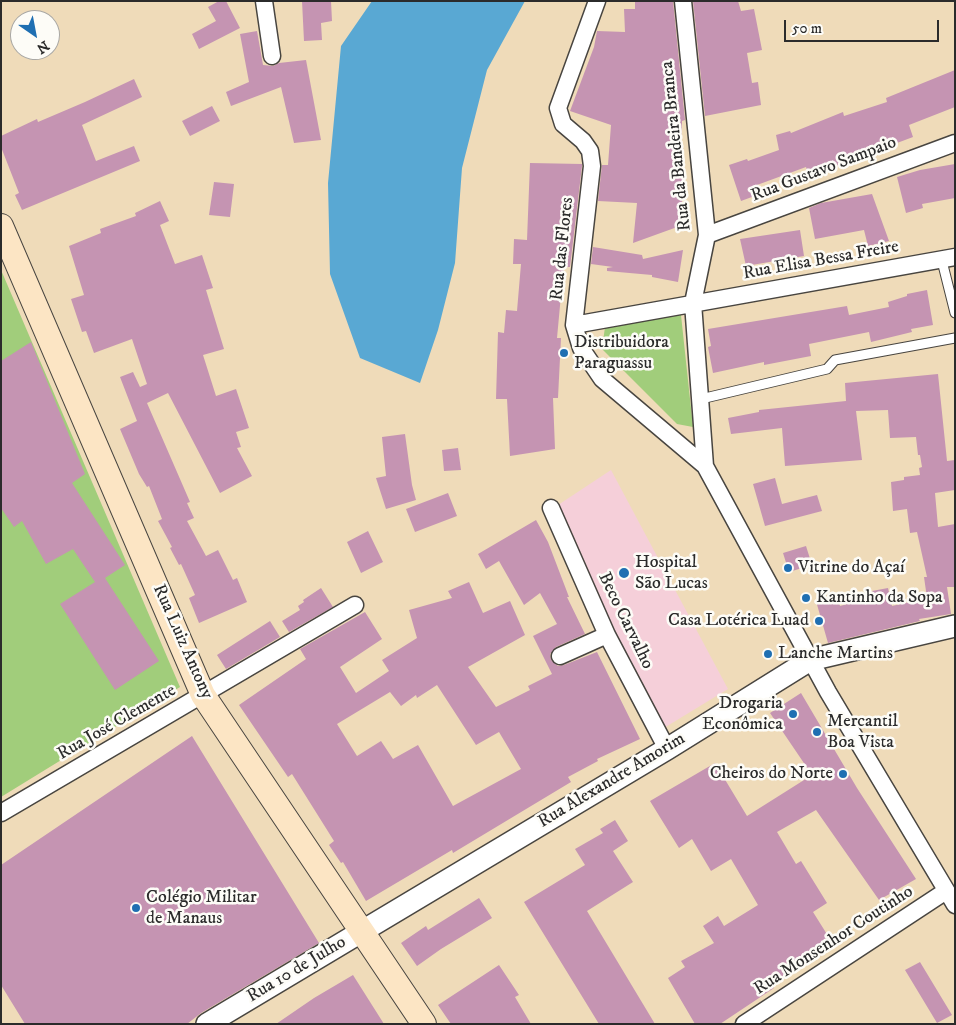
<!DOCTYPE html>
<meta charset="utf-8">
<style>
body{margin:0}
#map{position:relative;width:956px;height:1025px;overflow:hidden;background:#efdbb9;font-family:"IM FELL DW Pica",serif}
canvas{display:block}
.frame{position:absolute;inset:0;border:2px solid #2b2b2b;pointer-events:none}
.north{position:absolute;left:10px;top:10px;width:50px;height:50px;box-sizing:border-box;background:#fdfcf7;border:1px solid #a9a8a5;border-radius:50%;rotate:147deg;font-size:14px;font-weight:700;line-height:20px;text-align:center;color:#2b2b2b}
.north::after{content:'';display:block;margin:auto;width:18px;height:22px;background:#1f6fb2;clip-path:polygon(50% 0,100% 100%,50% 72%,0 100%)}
.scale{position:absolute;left:784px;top:20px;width:155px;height:22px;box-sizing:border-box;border:2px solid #2b2b2b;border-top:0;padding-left:6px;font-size:15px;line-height:18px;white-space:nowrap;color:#2b2b2b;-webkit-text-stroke:4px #fdfcf7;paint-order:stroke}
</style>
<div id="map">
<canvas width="956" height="1025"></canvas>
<div class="frame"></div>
<div class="north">N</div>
<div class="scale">50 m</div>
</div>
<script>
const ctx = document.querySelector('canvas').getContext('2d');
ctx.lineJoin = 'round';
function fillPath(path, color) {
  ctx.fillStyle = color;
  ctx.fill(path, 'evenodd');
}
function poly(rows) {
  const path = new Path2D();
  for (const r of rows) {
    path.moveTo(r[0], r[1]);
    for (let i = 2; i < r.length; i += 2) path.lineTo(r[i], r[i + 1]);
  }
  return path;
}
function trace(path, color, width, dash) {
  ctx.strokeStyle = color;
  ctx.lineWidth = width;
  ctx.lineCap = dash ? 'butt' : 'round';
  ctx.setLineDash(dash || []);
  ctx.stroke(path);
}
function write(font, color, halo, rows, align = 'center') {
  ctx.font = font + ' "IM FELL DW Pica",serif';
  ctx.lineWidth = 5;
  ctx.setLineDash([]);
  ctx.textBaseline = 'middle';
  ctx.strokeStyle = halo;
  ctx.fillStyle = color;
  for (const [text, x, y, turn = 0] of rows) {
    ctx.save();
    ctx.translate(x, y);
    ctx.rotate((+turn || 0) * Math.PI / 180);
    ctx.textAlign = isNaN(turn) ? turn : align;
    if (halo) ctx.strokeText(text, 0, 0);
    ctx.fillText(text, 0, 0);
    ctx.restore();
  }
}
fillPath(poly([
 [611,470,728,689,659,731,552,509]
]), '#f5cfd9');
fillPath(poly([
 [1,270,180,687,1,797],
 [681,315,693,427,677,424,602,349,605,327]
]), '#a1cd7b');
fillPath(poly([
 [372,1,525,1,487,70,462,168,455,263,438,330,420,383,360,358,330,274,328,183,341,46]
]), '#59a8d3');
fillPath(poly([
 [219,1,226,1,240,28,199,49,192,34,216,21,208,7],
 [302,1,331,1,332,21,321,23,322,40,304,41],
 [635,1,673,1,685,120,682,121,681,164,684,164,682,177,684,177,680,226,633,243,637,203,598,201,602,165,608,165,611,125,570,111,594,47,597,31,625,32,624,9,635,9],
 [693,1,738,1,741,11,754,9,762,50,747,53,752,83,758,82,761,105,705,116],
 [257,31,263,65,273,66,279,63,306,60,321,140,294,143,281,87,231,106,226,92,249,82,240,34],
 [955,70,955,107,909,125,913,137,809,176,806,167,757,185,760,194,741,201,729,165,747,159,748,161,779,150,776,135,790,131,791,133,843,112,844,116,887,102,886,98],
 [134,79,142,97,82,125,96,161,134,146,140,161,22,210,15,195,19,193,1,147,1,136,37,119,38,122,85,102],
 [212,106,220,121,190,136,182,121],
 [530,163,582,164,582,166,570,267,564,267,561,295,557,338,561,338,558,398,553,398,555,449,510,456,507,399,496,399,498,332,504,333,506,310,517,311,521,264,513,264,514,239,527,240],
 [955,164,955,198,922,204,923,208,906,213,897,177,920,170],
 [214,182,234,184,230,217,209,215],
 [872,194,889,241,868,246,864,230,815,239,809,208,821,203],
 [160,201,169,221,160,225,175,264,202,255,213,288,206,290,224,349,203,355,216,396,236,389,249,428,236,432,241,447,237,448,252,476,220,493,168,393,147,403,190,502,187,503,194,518,187,521,206,556,218,550,233,580,237,578,247,602,199,623,189,598,195,595,181,564,179,565,170,548,172,547,158,521,162,519,149,486,147,487,139,474,120,429,137,421,120,377,133,372,140,387,147,384,132,339,94,353,86,331,82,332,71,299,84,295,69,246,101,233,100,229,136,216,135,213],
 [800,230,804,256,746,266,740,239],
 [593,247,642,255,643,259,683,250,678,282,652,277,652,275,607,271,607,268,613,267,591,264],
 [927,290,933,325,911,329,912,332,871,342,869,332,809,344,811,356,764,365,764,362,713,373,708,347,711,346,708,329,847,306,849,315,889,307,888,302,907,296,907,294],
 [31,342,85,474,72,483,125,565,105,578,159,661,115,690,60,604,95,582,73,549,46,564,22,521,14,527,1,508,1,361],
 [938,374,947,461,955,460,955,490,935,493,938,527,955,524,955,587,947,587,951,614,919,619,920,621,828,643,816,601,837,595,840,606,873,597,872,591,888,588,892,606,927,598,924,577,927,577,917,532,910,533,907,509,893,511,891,482,904,480,904,477,920,475,919,468,922,467,920,455,918,455,916,437,890,438,888,410,856,411,862,460,785,466,782,428,731,434,728,418,759,412,759,410,846,401,845,383],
 [405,434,412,485,416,500,386,509,376,478,386,476,382,437],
 [458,448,461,470,444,471,442,450],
 [775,478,782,504,817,495,822,511,765,526,753,484],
 [448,493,457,516,415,532,406,509],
 [536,520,548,542,569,597,567,597,585,634,556,647,550,654,551,660,558,666,564,665,597,652,640,739,597,759,598,761,568,777,571,782,453,853,452,850,366,901,343,862,341,863,329,845,334,841,292,774,288,777,239,705,306,659,300,649,365,612,382,639,340,667,356,693,389,671,382,660,417,638,409,610,452,598,448,591,469,582,483,613,510,601,525,635,468,667,496,707,530,690,528,686,552,674,533,636,557,624,540,593,524,605,499,561,486,569,478,554],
 [437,685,476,745,499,732,521,769,453,806,418,745,393,759,381,741,357,756,337,724,390,692,401,706,416,695,417,698],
 [368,531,383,562,361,573,347,542],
 [806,546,812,565,789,572,783,553],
 [321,588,333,607,289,632,282,621,300,610,298,606,304,602,303,600],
 [270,621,280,637,226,669,217,655],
 [801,693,857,788,916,879,879,900,816,810,777,832,796,864,801,861,827,903,813,912,835,947,773,985,774,988,720,1024,695,1024,668,978,685,967,681,961,714,943,703,926,718,916,724,926,758,905,731,859,711,871,692,839,679,848,650,801,715,763,747,816,812,775,770,713],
 [192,736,319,943,201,1013,187,1024,25,1024,1,985,1,865],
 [615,820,628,841,613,851,633,882,587,911,655,1024,599,1024,524,902,585,865,575,849,603,833,600,829],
 [479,898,492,918,441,949,417,966,401,943,426,926,428,930],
 [920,962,952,1015,937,1023,905,970],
 [499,965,519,995,515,997,531,1024,451,1024,438,1005],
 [353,975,384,1024,276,1024,314,998]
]), '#c594b2');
const service = poly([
 [942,261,955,313],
 [701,399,827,369,835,360,955,338]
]);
const minor = poly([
 [264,1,272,56],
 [597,1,558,108,563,124,583,141,590,151,592,166,574,325,581,348,602,379,705,466,828,692,955,905],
 [683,1,707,235,693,303,705,466],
 [707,235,955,143],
 [574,325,955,257],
 [551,508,607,635,667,749],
 [560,656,607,635],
 [1,813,355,605],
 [744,1024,946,891]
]);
const tertiary = poly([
 [207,1024,667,749,810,660,955,626]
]);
const secondary = poly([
 [1,226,203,695,424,1024]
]);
trace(service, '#484540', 11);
trace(minor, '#484540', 19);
trace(tertiary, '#484540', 24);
trace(secondary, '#484540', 26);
trace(service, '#fff', 9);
trace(minor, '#fff', 16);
trace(tertiary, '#fff', 21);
trace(secondary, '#fce5c4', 24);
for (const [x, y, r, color] of [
 [564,353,5,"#1f6fb2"],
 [788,568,5,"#1f6fb2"],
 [624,573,6,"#1f6fb2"],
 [806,598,5,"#1f6fb2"],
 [819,621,5,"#1f6fb2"],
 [768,654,5,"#1f6fb2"],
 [793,714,5,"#1f6fb2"],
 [817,732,5,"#1f6fb2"],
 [843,774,5,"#1f6fb2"],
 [136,908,5,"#1f6fb2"]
]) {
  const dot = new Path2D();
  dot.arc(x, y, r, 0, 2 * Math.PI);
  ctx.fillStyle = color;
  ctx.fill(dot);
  trace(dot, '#fdfcf7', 2);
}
write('18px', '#2b2b2b', '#fdfcf7', [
 ["Rua da Bandeira Branca",677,146,-96],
 ["Rua Gustavo Sampaio",824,170,-21],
 ["Rua das Flores",563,249,-84],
 ["Rua Elisa Bessa Freire",821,261,-10],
 ["Beco Carvalho",625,621,64],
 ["Rua Luiz Antony",182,642,66],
 ["Rua José Clemente",117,723,-30],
 ["Rua Alexandre Amorim",612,781,-31],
 ["Rua Monsenhor Coutinho",834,941,-33],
 ["Rua 10 de Julho",297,970,-31]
]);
write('18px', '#2b2b2b', '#fdfcf7', [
 ["Distribuidora",574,343],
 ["Paraguassu",574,364],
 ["Hospital",635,563],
 ["São Lucas",635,584],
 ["Vitrine do Açaí",798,568],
 ["Kantinho da Sopa",816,598],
 ["Casa Lotérica Luad",809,621,"right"],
 ["Lanche Martins",778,654],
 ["Drogaria",783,704,"right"],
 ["Econômica",783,725,"right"],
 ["Mercantil",827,722],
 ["Boa Vista",827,743],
 ["Cheiros do Norte",833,774,"right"],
 ["Colégio Militar",146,898],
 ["de Manaus",146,919]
], 'left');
</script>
